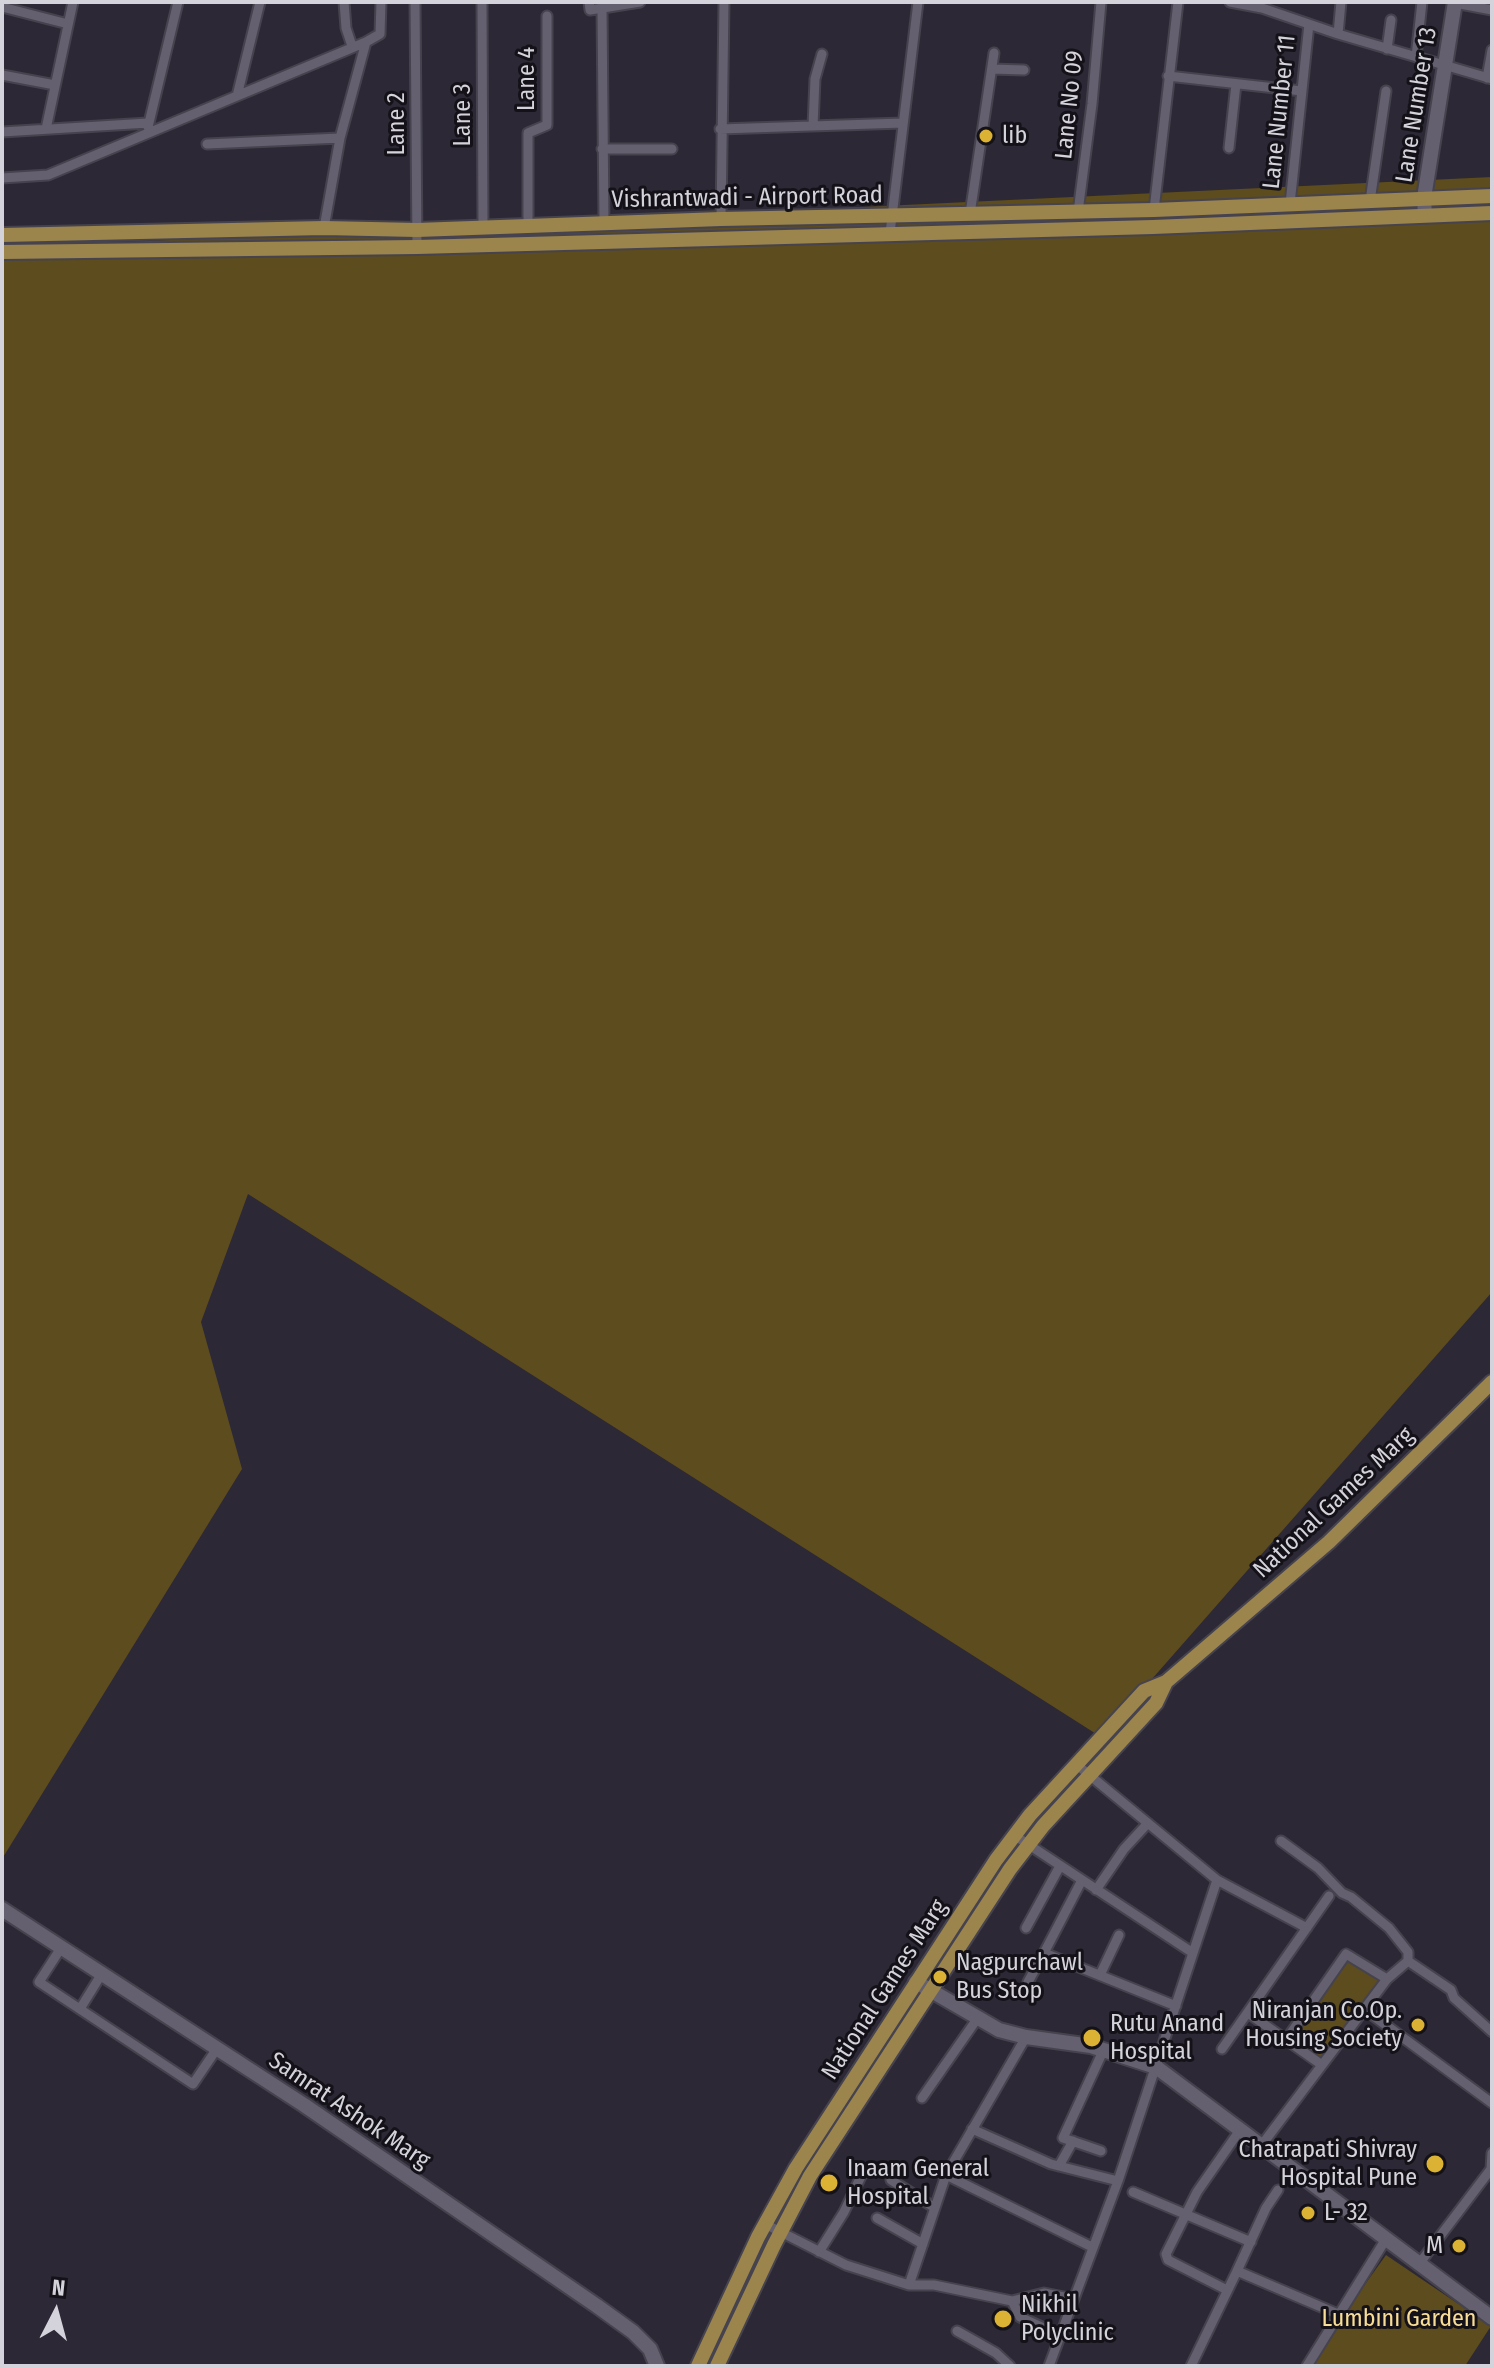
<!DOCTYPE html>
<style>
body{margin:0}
#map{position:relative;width:1494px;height:2368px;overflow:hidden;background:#2c2835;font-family:"Fira Sans Condensed",sans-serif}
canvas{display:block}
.frame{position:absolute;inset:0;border:4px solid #d4d2da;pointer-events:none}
.north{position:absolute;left:16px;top:2272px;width:80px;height:80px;-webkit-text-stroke:6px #141218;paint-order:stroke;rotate:6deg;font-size:22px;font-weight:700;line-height:32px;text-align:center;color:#d4d2da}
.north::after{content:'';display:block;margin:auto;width:28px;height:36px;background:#d4d2da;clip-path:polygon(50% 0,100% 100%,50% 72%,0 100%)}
</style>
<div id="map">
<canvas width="1494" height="2368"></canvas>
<div class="frame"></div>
<div class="north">N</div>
</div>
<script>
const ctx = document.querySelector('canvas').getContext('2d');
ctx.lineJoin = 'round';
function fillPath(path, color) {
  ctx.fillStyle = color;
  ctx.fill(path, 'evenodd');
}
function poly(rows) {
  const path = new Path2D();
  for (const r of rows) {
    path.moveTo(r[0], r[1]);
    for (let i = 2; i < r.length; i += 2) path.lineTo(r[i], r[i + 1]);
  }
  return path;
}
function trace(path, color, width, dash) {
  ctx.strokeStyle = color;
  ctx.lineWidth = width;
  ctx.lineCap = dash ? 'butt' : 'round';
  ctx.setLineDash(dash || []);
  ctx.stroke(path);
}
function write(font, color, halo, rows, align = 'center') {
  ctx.font = font + ' "Fira Sans Condensed",sans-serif';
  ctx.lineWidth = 6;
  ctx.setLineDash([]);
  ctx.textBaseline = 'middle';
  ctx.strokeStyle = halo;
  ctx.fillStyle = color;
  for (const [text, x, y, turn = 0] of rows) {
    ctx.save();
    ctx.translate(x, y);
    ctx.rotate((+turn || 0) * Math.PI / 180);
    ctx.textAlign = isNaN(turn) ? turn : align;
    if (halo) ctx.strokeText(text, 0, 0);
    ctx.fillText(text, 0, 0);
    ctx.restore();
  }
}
fillPath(poly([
 [1492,177,1492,1292,1101,1737,248,1194,201,1322,242,1469,2,1859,2,248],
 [1346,1954,1387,1979,1322,2065,1286,2040],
 [1386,2255,1491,2326,1465,2366,1312,2366,1343,2315]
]), '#5d4c1d');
const street = poly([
 [344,2,346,28,352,46],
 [415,2,417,247],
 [482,2,483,227],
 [589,2,590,10,640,2],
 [1230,2,1262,8,1338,34,1492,79],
 [1455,3,1492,10],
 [2,7,68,24],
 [602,8,604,223],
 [1338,34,1341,2],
 [1387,49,1391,20],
 [1416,57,1422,2],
 [992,69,1024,70],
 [2,75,55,85],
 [1168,76,1302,91],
 [1487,78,1492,50],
 [237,96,260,2],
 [813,126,815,79,822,54],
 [148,127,178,2],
 [46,129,73,2],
 [720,129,903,123],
 [2,132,148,123],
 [207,144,340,138],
 [1229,148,1236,84],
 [602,149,672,149],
 [2,178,48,175,366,42,380,34,381,2],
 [1370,201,1386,91],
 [1290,204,1309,24],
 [1154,210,1178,2],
 [1078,212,1092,104,1101,2],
 [970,214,994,53],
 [721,219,724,2],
 [528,226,528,133,547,125,547,16],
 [324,228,340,138,366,42],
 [890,233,918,2],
 [1014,1835,1193,1953],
 [1281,1841,1318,1868,1342,1893,1351,1897,1389,1928,1408,1952,1408,1961,1451,1990,1454,1998,1492,2032],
 [1082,1880,1044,1953,1176,2006],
 [1217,1880,1307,1928],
 [1096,1890,1124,1849,1148,1823],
 [1026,1928,1060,1866],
 [61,1948,39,1982,193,2084,216,2050],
 [1100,1975,1119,1935],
 [1028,1982,1044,1953],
 [80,2009,101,1975],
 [1364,2009,1492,2103],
 [1248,2013,1322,2065],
 [1286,2040,1346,1954,1387,1979],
 [1222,2049,1329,1896],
 [922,2098,977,2019],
 [972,2129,1051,2164,1118,2181],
 [1261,2146,1387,1979,1408,1961],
 [1101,2151,1063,2138,1104,2049],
 [1059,2166,1073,2141],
 [1491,2169,1492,2153],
 [946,2175,1092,2247],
 [891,2180,935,2208],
 [1133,2192,1251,2242],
 [877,2218,923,2244],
 [765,2224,846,2265,909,2285,946,2175,1026,2037],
 [819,2252,844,2212,865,2168],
 [1419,2264,1491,2169],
 [1237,2271,1266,2208,1278,2190],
 [909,2285,934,2285,1012,2301,1044,2293,1074,2299],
 [1227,2290,1168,2260,1166,2254,1197,2192,1240,2130],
 [1012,2301,1020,2317,1059,2335],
 [957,2331,996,2353,1010,2366],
 [1049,2366,1118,2181,1217,1880,1076,1764],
 [1191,2366,1237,2271,1340,2315],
 [1307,2366,1386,2239]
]);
const secondary = poly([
 [1425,215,1424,198,1455,2],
 [2,1909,304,2105,597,2306,633,2332,650,2349,657,2366],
 [916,1982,999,2030,1026,2037,1091,2046,1156,2067,1492,2318]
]);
const primary = poly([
 [2,235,324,228,417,230,721,219,1154,210,1492,196],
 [2,252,417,247,1153,227,1492,213],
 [698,2366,758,2237,796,2168,996,1860,1030,1815,1144,1691,1166,1682,1329,1542,1492,1382],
 [717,2366,774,2245,810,2176,1010,1869,1043,1826,1156,1703,1166,1682]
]);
trace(street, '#46434e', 13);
trace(secondary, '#46434e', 18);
trace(primary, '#46434e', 18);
trace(street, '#64606f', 9);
trace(secondary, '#64606f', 14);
trace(primary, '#9b854d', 14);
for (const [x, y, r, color] of [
 [986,136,8,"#dbb233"],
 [940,1977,8,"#dbb233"],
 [1418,2025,8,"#dbb233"],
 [1092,2038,10,"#dbb233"],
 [1435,2164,10,"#dbb233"],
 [829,2183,10,"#dbb233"],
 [1308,2213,8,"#dbb233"],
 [1459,2246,8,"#dbb233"],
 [1003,2319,10,"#dbb233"]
]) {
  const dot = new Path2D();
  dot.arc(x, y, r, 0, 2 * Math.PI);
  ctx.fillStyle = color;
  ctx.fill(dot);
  trace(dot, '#141218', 3);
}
write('24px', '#d4d2da', '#141218', [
 ["Lane 4",527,79,-90],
 ["Lane No 09",1070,105,-84],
 ["Lane Number 13",1417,105,-81],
 ["Lane Number 11",1280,112,-84],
 ["Lane 3",463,115,-90],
 ["Lane 2",397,124,-90],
 ["Vishrantwadi - Airport Road",747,198,-1],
 ["National Games Marg",1334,1503,-43],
 ["National Games Marg",885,1990,-57],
 ["Samrat Ashok Marg",349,2111,34]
]);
write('24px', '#d4d2da', '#141218', [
 ["lib",1002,136],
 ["Nagpurchawl",956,1963],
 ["Bus Stop",956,1991],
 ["Niranjan Co.Op.",1402,2011,"right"],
 ["Housing Society",1402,2039,"right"],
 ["Rutu Anand",1110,2024],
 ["Hospital",1110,2052],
 ["Chatrapati Shivray",1417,2150,"right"],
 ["Hospital Pune",1417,2178,"right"],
 ["Inaam General",847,2169],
 ["Hospital",847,2197],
 ["L- 32",1324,2213],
 ["M",1443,2246,"right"],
 ["Nikhil",1021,2305],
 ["Polyclinic",1021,2333]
], 'left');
write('24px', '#f8dd96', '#141218', [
 ["Lumbini Garden",1399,2319]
]);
</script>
